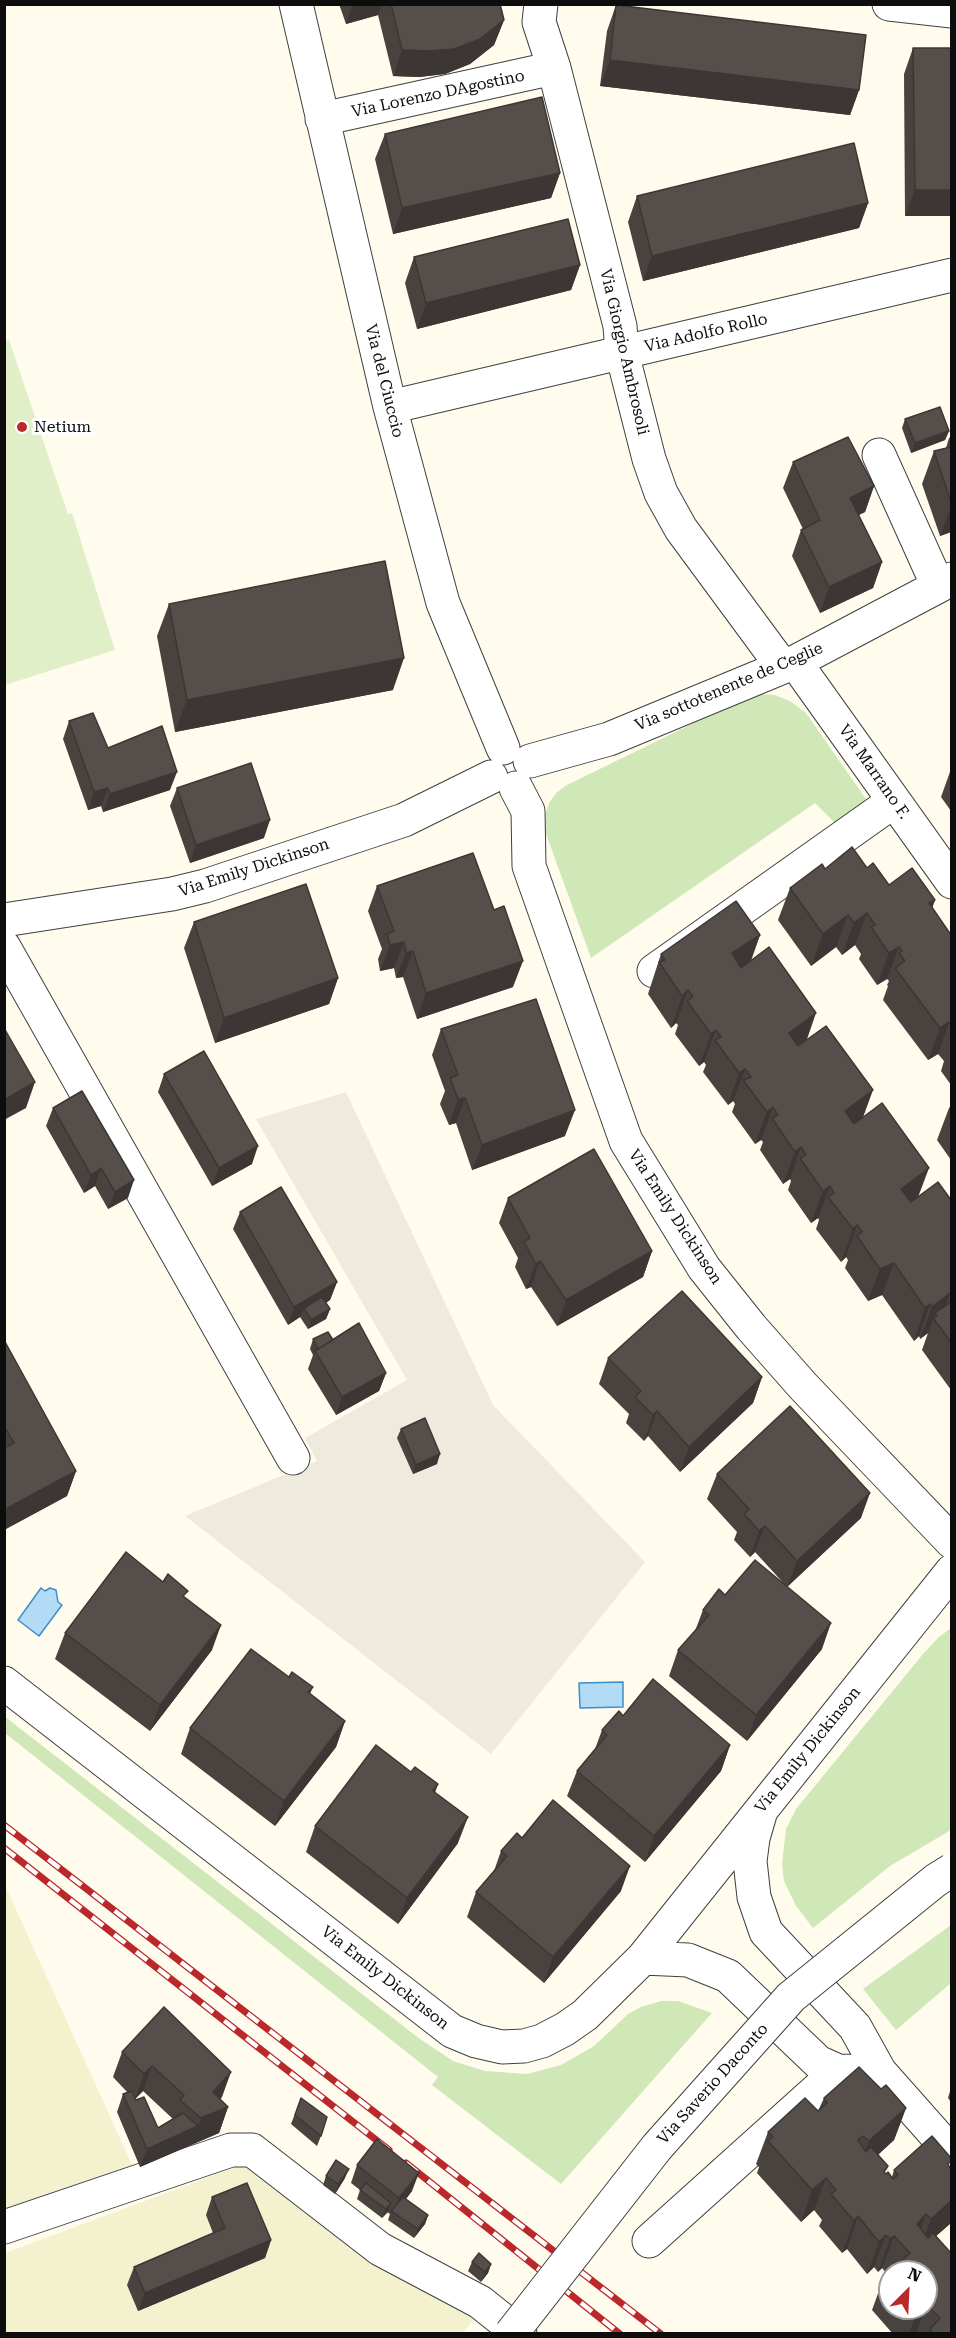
<!DOCTYPE html>
<style>
body{margin:0}
#map{position:relative;width:956px;height:2338px;overflow:hidden;background:#fffced;font-family:"Roboto Serif",serif}
canvas{display:block}
.frame{position:absolute;inset:0;border:6px solid #0d0d0d;pointer-events:none}
.north{position:absolute;left:878px;top:2260px;width:60px;height:60px;box-sizing:border-box;background:#fff;border:2px solid #9e9e9e;border-radius:50%;rotate:24deg;font-size:16px;font-weight:700;line-height:24px;text-align:center;color:#0d0d0d}
.north::after{content:'';display:block;margin:auto;width:21px;height:27px;background:#ba282b;clip-path:polygon(50% 0,100% 100%,50% 72%,0 100%)}
</style>
<div id="map">
<canvas width="956" height="2338"></canvas>
<div class="frame"></div>
<div class="north">N</div>
</div>
<script>
const ctx = document.querySelector('canvas').getContext('2d');
ctx.lineJoin = 'round';
function fillPath(path, color) {
  ctx.fillStyle = color;
  ctx.fill(path, 'evenodd');
}
function poly(rows) {
  const path = new Path2D();
  for (const r of rows) {
    path.moveTo(r[0], r[1]);
    for (let i = 2; i < r.length; i += 2) path.lineTo(r[i], r[i + 1]);
  }
  return path;
}
function trace(path, color, width, dash) {
  ctx.strokeStyle = color;
  ctx.lineWidth = width;
  ctx.lineCap = dash ? 'butt' : 'round';
  ctx.setLineDash(dash || []);
  ctx.stroke(path);
}
function write(font, color, halo, rows, align = 'center') {
  ctx.font = font + ' "Roboto Serif",serif';
  ctx.lineWidth = 6;
  ctx.setLineDash([]);
  ctx.textBaseline = 'middle';
  ctx.strokeStyle = halo;
  ctx.fillStyle = color;
  for (const [text, x, y, turn = 0] of rows) {
    ctx.save();
    ctx.translate(x, y);
    ctx.rotate((+turn || 0) * Math.PI / 180);
    ctx.textAlign = isNaN(turn) ? turn : align;
    if (halo) ctx.strokeText(text, 0, 0);
    ctx.fillText(text, 0, 0);
    ctx.restore();
  }
}
fillPath(poly([
 [4,1883,134,2169,4,2211],
 [244,2164,477,2315,462,2334,5,2334,5,2253]
]), '#f4f2ce');
fillPath(poly([
 [761,694,775,695,790,701,806,713,868,802,837,825,815,803,591,958,546,834,544,818,549,803,556,793,565,786,747,697],
 [951,1628,951,1830,890,1866,813,1928,796,1906,784,1881,782,1864,786,1829,796,1809,923,1654,939,1637],
 [4,1716,420,2039,453,2061,485,2071,527,2074,561,2065,594,2046,628,2014,641,2007,661,2001,678,2001,712,2013,561,2184,432,2085,438,2077,5,1733],
 [951,1925,951,1983,896,2030,863,1989]
]), '#d0e8b8');
fillPath(poly([
 [9,340,68,514,72,513,115,650,5,685,4,341]
]), '#e1efc9');
fillPath(poly([
 [346,1092,493,1405,645,1562,491,1754,185,1516,317,1461,305,1438,407,1380,256,1119]
]), '#eeeadd');
const water = poly([
 [41,1588,45,1591,50,1588,56,1590,58,1602,62,1605,39,1636,18,1620,41,1588],
 [623,1682,623,1707,580,1708,579,1683,623,1682]
]);
fillPath(water, '#b3dbf5');
trace(water, '#3c8eca', 1.5);
const minor = poly([
 [296,4,390,407,443,603,503,748],
 [541,4,539,22,554,68,620,326,622,353,649,459,661,493,681,529,782,666],
 [889,4,952,11],
 [322,119,554,68],
 [390,407,952,275],
 [879,455,938,586],
 [795,662,952,882],
 [530,761,609,739,795,662,952,579],
 [516,788,528,811,529,866,626,1141,704,1268,751,1327,803,1386,952,1542],
 [4,920,172,894,205,886,404,820,491,777],
 [4,947,293,1458],
 [654,971,894,801],
 [4,1683,452,2031,476,2041,502,2047,524,2046,542,2041,565,2029,585,2015,643,1958,952,1571],
 [760,1814,753,1838,750,1861,754,1897,766,1932,855,2027,880,2072,952,2153],
 [643,1958,688,1960,728,1976,818,2062,838,2071,880,2072],
 [4,2227,231,2150,252,2150,380,2249,480,2302,520,2334],
 [649,2241,838,2071]
]);
trace(minor, '#404040', 35);
trace(minor, '#fff', 33);
const rail = poly([
 [4,1825,661,2334],
 [4,1848,389,2150],
 [406,2163,620,2334]
]);
trace(rail, '#ba282b', 7);
trace(rail, '#fff', 4.5, [14]);
const minorBridge = poly([
 [511,2334,657,2147,791,1997,936,1880,952,1870]
]);
trace(minorBridge, '#404040', 35, []);
trace(minorBridge, '#fff', 33);
fillPath(poly([
 [339,4,500,4,504,20,494,45,470,64,445,74,419,77,393,76,378,15,346,24],
 [616,5,859,90,850,115,600,86,607,31],
 [913,48,951,48,951,216,905,216,904,74],
 [385,134,560,173,551,198,393,234,375,159],
 [637,196,868,203,859,228,643,281,628,222],
 [414,257,580,265,571,290,417,329,405,283],
 [905,419,949,431,945,440,911,453,902,428],
 [951,437,951,532,940,536,922,484,934,451,946,448,949,438],
 [793,462,874,486,865,512,859,515,882,562,873,588,820,613,792,556,801,530,803,529,783,488],
 [169,604,393,690,175,732,157,636],
 [69,721,108,748,170,790,103,812,101,806,88,810,63,739],
 [951,769,951,811,941,797],
 [177,788,264,838,190,863,170,806],
 [825,869,889,885,935,900,932,908,951,935,951,1085,941,1071,944,1061,938,1054,928,1060,883,1000,888,986,887,985,889,981,887,979,877,985,859,959,861,954,855,945,842,955,836,947,811,966,778,920,790,888],
 [377,886,513,987,417,1019,403,977,396,978,394,968,380,971,378,959,382,949,368,911],
 [194,922,338,978,329,1004,215,1043,184,948],
 [760,935,751,961,863,1117,918,1196,951,1200,951,1390,922,1350,928,1333,920,1339,919,1336,914,1341,882,1295,868,1301,845,1268,848,1260,846,1257,841,1262,816,1229,819,1220,818,1218,811,1223,788,1190,791,1181,790,1179,783,1184,760,1150,763,1142,761,1140,755,1144,732,1112,735,1104,733,1101,728,1105,703,1072,706,1065,704,1062,699,1066,675,1034,678,1025,676,1023,671,1028,648,994,661,954],
 [441,1029,565,1136,472,1170,456,1123,449,1125,440,1104,445,1091,432,1055],
 [164,1074,252,1164,212,1186,158,1092],
 [951,1106,951,1160,937,1140,949,1108],
 [53,1108,128,1198,108,1209,95,1186,84,1193,46,1126],
 [508,1198,652,1251,643,1277,557,1326,531,1287,526,1289,515,1267,518,1258,499,1223],
 [240,1212,337,1282,330,1300,326,1303,330,1309,326,1319,308,1329,300,1317,288,1325,233,1229],
 [313,1339,333,1340,386,1373,379,1391,336,1415,308,1369,313,1355,310,1349],
 [4,1340,76,1471,67,1496,4,1530],
 [608,1358,762,1377,753,1403,680,1472,648,1436,644,1441,626,1423,629,1414,599,1384],
 [401,1429,437,1464,413,1474,397,1438],
 [717,1474,861,1518,787,1587,755,1552,750,1557,734,1540,737,1532,707,1499],
 [163,1582,186,1598,212,1650,150,1731,55,1659,65,1633],
 [725,1595,822,1649,747,1741,669,1676,678,1650,695,1631,703,1610],
 [289,1677,313,1687,310,1694,345,1721,336,1747,275,1826,181,1754,190,1728],
 [623,1716,730,1745,721,1771,645,1862,567,1796,577,1771,595,1749,602,1730],
 [411,1772,438,1784,435,1793,458,1843,398,1924,306,1852,315,1826],
 [501,1851,621,1891,544,1983,467,1917,476,1892,494,1871],
 [122,2052,222,2097,220,2099,228,2107,219,2133,140,2167,117,2112,123,2094,128,2093,113,2077],
 [143,2091,173,2119,158,2128,135,2099],
 [951,2088,951,2102,948,2098],
 [881,2089,906,2108,894,2140,878,2155,885,2173,892,2177,894,2170,950,2167,951,2223,936,2236,951,2334,893,2334,872,2310,884,2277,887,2274,882,2268,878,2272,874,2267,867,2274,847,2249,842,2253,819,2226,822,2220,814,2210,801,2222,757,2173,759,2167,756,2164,768,2132,818,2111,824,2098],
 [890,2272,926,2272,926,2308,890,2308],
 [301,2098,321,2136,317,2146,291,2124],
 [357,2165,412,2191,406,2199,428,2215,425,2224,414,2238,388,2220,390,2214,387,2212,382,2218,357,2199,360,2190,351,2183],
 [326,2176,345,2178,335,2194,323,2185],
 [212,2197,271,2240,265,2258,138,2311,127,2285,134,2267,213,2233,206,2215],
 [472,2262,491,2264,488,2273,481,2282,468,2271]
]), '#494340');
fillPath(poly([
 [353,4,382,4,378,15,346,24],
 [504,20,494,45,470,64,445,74,419,77,393,76,402,50],
 [610,60,859,90,850,115,600,86],
 [560,173,551,198,393,234,402,208],
 [915,190,951,190,951,216,905,216],
 [868,203,859,228,643,281,652,256],
 [580,265,571,290,417,329,426,303],
 [949,431,945,440,911,453,915,443],
 [874,486,865,512,841,523,850,498],
 [951,506,951,532,940,536],
 [882,562,873,588,820,613,829,587],
 [404,658,393,690,175,732,187,700],
 [177,772,170,790,103,812,110,794],
 [108,788,101,806,88,810,94,792],
 [270,820,264,838,190,863,196,845],
 [935,900,923,932,929,903],
 [867,913,855,945,842,955,854,923],
 [848,915,836,947,811,966,823,934],
 [760,935,748,967,721,986,732,953],
 [404,942,394,968,380,971,390,945],
 [899,947,887,979,877,985,889,953],
 [413,951,403,977,396,978,406,953],
 [523,961,513,987,417,1019,426,993],
 [338,978,329,1004,215,1043,224,1018],
 [688,990,676,1023,671,1028,682,996],
 [816,1013,805,1045,777,1065,789,1033],
 [949,1022,938,1054,928,1060,940,1028],
 [716,1030,704,1062,699,1066,711,1034],
 [745,1069,733,1101,728,1105,739,1073],
 [35,1082,26,1108,4,1120,4,1100],
 [873,1090,861,1123,833,1143,845,1111],
 [465,1098,456,1123,449,1125,458,1099],
 [773,1107,761,1140,755,1144,767,1112],
 [575,1110,565,1136,472,1170,482,1145],
 [258,1146,252,1164,212,1186,219,1168],
 [801,1147,790,1179,783,1184,795,1152],
 [101,1168,95,1186,84,1193,91,1175],
 [929,1168,917,1200,889,1221,901,1189],
 [134,1180,128,1198,108,1209,115,1192],
 [830,1186,818,1218,811,1223,823,1191],
 [857,1225,846,1257,841,1262,853,1229],
 [652,1251,643,1277,557,1326,566,1300],
 [540,1261,531,1287,526,1289,536,1264],
 [894,1263,882,1295,868,1301,880,1269],
 [337,1282,330,1300,307,1313,304,1308,300,1317,288,1325,294,1307],
 [950,1293,939,1325,935,1313,928,1333,920,1339,932,1307],
 [930,1304,919,1336,914,1341,925,1308],
 [330,1309,326,1319,308,1329,311,1320],
 [386,1373,379,1391,336,1415,342,1397],
 [762,1377,753,1403,680,1472,689,1447],
 [657,1411,648,1436,644,1441,653,1415],
 [440,1454,437,1464,413,1474,416,1465],
 [76,1471,67,1496,4,1530,4,1510],
 [870,1493,861,1518,787,1587,797,1561],
 [765,1526,755,1552,750,1557,759,1531],
 [831,1623,822,1649,747,1741,756,1715],
 [221,1625,212,1650,150,1731,160,1705],
 [345,1721,336,1747,275,1826,284,1801],
 [730,1745,721,1771,645,1862,654,1836],
 [468,1817,458,1843,398,1924,407,1898],
 [630,1866,621,1891,544,1983,553,1957],
 [152,2066,143,2091,135,2099,144,2074],
 [231,2072,222,2097,205,2117,228,2107,219,2133,140,2167,147,2149,198,2126,213,2092],
 [906,2108,894,2140,857,2173,869,2141],
 [349,2169,345,2178,335,2194,338,2184],
 [419,2173,412,2191,395,2213,394,2213,399,2198],
 [826,2178,814,2210,801,2222,812,2190],
 [951,2201,951,2223,919,2251,931,2219],
 [391,2203,388,2212,382,2218,386,2209],
 [926,2214,914,2246,917,2224],
 [428,2215,425,2224,414,2238,418,2229],
 [858,2216,847,2249,842,2253,854,2221],
 [886,2235,874,2267,867,2274,879,2242],
 [894,2236,882,2268,878,2272,890,2239],
 [271,2240,265,2258,138,2311,145,2293],
 [491,2264,488,2273,481,2282,485,2272],
 [922,2308,925,2308,916,2334,909,2334,916,2314]
]), '#3c3734');
const building = poly([
 [391,4,500,4,504,20,480,39,454,49,429,51,402,50,391,4],
 [616,5,866,35,859,90,610,60,616,5],
 [913,48,951,48,951,190,915,190,913,48],
 [542,97,560,173,402,208,385,134,542,97],
 [854,143,868,203,652,256,637,196,854,143],
 [568,219,580,265,426,303,414,257,568,219],
 [940,407,949,431,915,443,905,419,940,407],
 [848,437,874,486,850,498,882,562,829,587,801,530,820,520,793,462,848,437],
 [951,447,951,502,934,451,951,447],
 [385,561,404,658,187,700,169,604,385,561],
 [93,713,108,748,162,726,177,772,110,794,108,788,94,792,69,721,93,713],
 [251,763,270,820,196,845,177,788,251,763],
 [852,847,867,868,873,863,889,885,912,868,935,900,929,903,951,935,951,1024,949,1022,940,1028,895,968,905,961,899,953,902,951,899,947,889,953,871,927,875,925,867,913,854,923,848,915,823,934,790,888,822,864,825,869,852,847],
 [473,853,494,910,504,906,523,961,426,993,413,951,406,953,404,942,390,945,387,934,394,931,377,886,473,853],
 [306,884,338,978,224,1018,194,922,306,884],
 [736,901,760,935,732,953,741,968,769,947,816,1013,789,1033,798,1046,826,1026,873,1090,845,1111,854,1124,882,1103,929,1168,901,1189,911,1202,938,1182,951,1200,951,1294,950,1293,932,1307,930,1304,925,1308,894,1263,880,1269,857,1236,862,1232,857,1225,853,1229,828,1197,834,1193,830,1186,823,1191,800,1158,806,1155,801,1147,795,1152,772,1118,778,1115,773,1107,767,1112,743,1080,751,1077,745,1069,739,1073,715,1040,721,1037,716,1030,711,1034,687,1001,693,997,688,990,682,996,659,962,665,960,661,954,736,901],
 [536,999,575,1110,482,1145,465,1098,458,1099,450,1078,458,1075,441,1029,536,999],
 [4,1028,35,1082,4,1100,4,1028],
 [204,1051,258,1146,219,1168,164,1074,204,1051],
 [82,1091,134,1180,115,1192,101,1168,91,1175,53,1108,82,1091],
 [594,1149,652,1251,566,1300,540,1261,536,1264,524,1242,530,1238,508,1198,594,1149],
 [281,1187,337,1282,294,1307,240,1212,281,1187],
 [682,1291,762,1377,689,1447,657,1411,653,1415,635,1397,641,1391,608,1358,682,1291],
 [322,1297,330,1309,311,1320,304,1308,322,1297],
 [951,1302,951,1342,933,1318,937,1316,935,1313,951,1302],
 [359,1323,386,1373,342,1397,315,1351,359,1323],
 [328,1332,333,1340,318,1349,313,1339,328,1332],
 [4,1340,76,1471,4,1510,4,1448,14,1443,4,1426,4,1340],
 [790,1406,870,1493,797,1561,765,1526,759,1531,744,1514,749,1509,717,1474,790,1406],
 [425,1418,440,1454,416,1465,401,1429,425,1418],
 [126,1552,163,1582,168,1574,188,1591,183,1596,221,1625,160,1705,65,1633,126,1552],
 [755,1560,831,1623,756,1715,678,1650,709,1615,703,1610,719,1589,725,1595,755,1560],
 [251,1649,289,1677,292,1672,313,1687,308,1692,345,1721,284,1801,190,1728,251,1649],
 [653,1679,730,1745,654,1836,577,1771,607,1735,602,1730,619,1711,623,1716,653,1679],
 [376,1745,411,1772,415,1767,438,1784,433,1791,468,1817,407,1898,315,1826,376,1745],
 [553,1800,630,1866,553,1957,476,1892,507,1856,501,1851,517,1833,522,1838,553,1800],
 [164,2007,231,2072,213,2092,228,2107,201,2118,180,2100,184,2095,152,2066,144,2074,122,2052,164,2007],
 [859,2067,881,2089,886,2085,906,2108,869,2141,863,2136,858,2140,866,2152,871,2147,888,2166,884,2172,886,2174,888,2172,893,2179,898,2175,894,2170,932,2136,951,2158,951,2161,948,2164,951,2170,951,2201,931,2219,926,2214,917,2224,928,2238,933,2233,951,2253,951,2334,933,2334,930,2329,940,2318,926,2304,926,2272,890,2272,890,2285,884,2277,910,2253,894,2236,890,2239,886,2235,879,2242,858,2216,854,2221,831,2194,836,2190,826,2178,812,2190,768,2141,773,2137,768,2132,805,2098,818,2111,827,2103,824,2098,859,2067],
 [132,2091,136,2100,144,2097,158,2128,183,2113,198,2126,147,2149,123,2094,132,2091],
 [301,2098,327,2117,321,2136,295,2115,301,2098],
 [377,2139,419,2173,399,2198,357,2165,377,2139],
 [336,2160,349,2169,338,2184,326,2176,336,2160],
 [247,2183,271,2240,145,2293,134,2267,225,2228,212,2197,247,2183],
 [366,2183,391,2203,386,2209,360,2190,366,2183],
 [403,2197,428,2215,418,2229,391,2211,403,2197],
 [479,2253,491,2264,485,2272,472,2262,479,2253],
 [911,2308,922,2308,916,2314,911,2308]
]);
fillPath(building, '#554e4a');
trace(building, '#3c3734', 1.5);
for (const [x, y, r, color] of [
 [22,427,6,"#ba282b"]
]) {
  const dot = new Path2D();
  dot.arc(x, y, r, 0, 2 * Math.PI);
  ctx.fillStyle = color;
  ctx.fill(dot);
  trace(dot, '#fff', 2);
}
write('16px', '#0d0d0d', '#fff', [
 ["Via Lorenzo DAgostino",438,94,-12],
 ["Via Adolfo Rollo",706,333,-13],
 ["Via Giorgio Ambrosoli",624,352,77],
 ["Via del Ciuccio",384,381,76],
 ["Via sottotenente de Ceglie",729,687,-23],
 ["Via Marrano F.",874,772,55],
 ["Via Emily Dickinson",254,868,-18],
 ["Via Emily Dickinson",675,1217,57],
 ["Via Emily Dickinson",808,1750,-51],
 ["Via Emily Dickinson",385,1978,38],
 ["Via Saverio Daconto",713,2084,-48]
]);
write('16px', '#0d0d0d', '#fff', [
 ["Netium",34,427]
], 'left');
</script>
